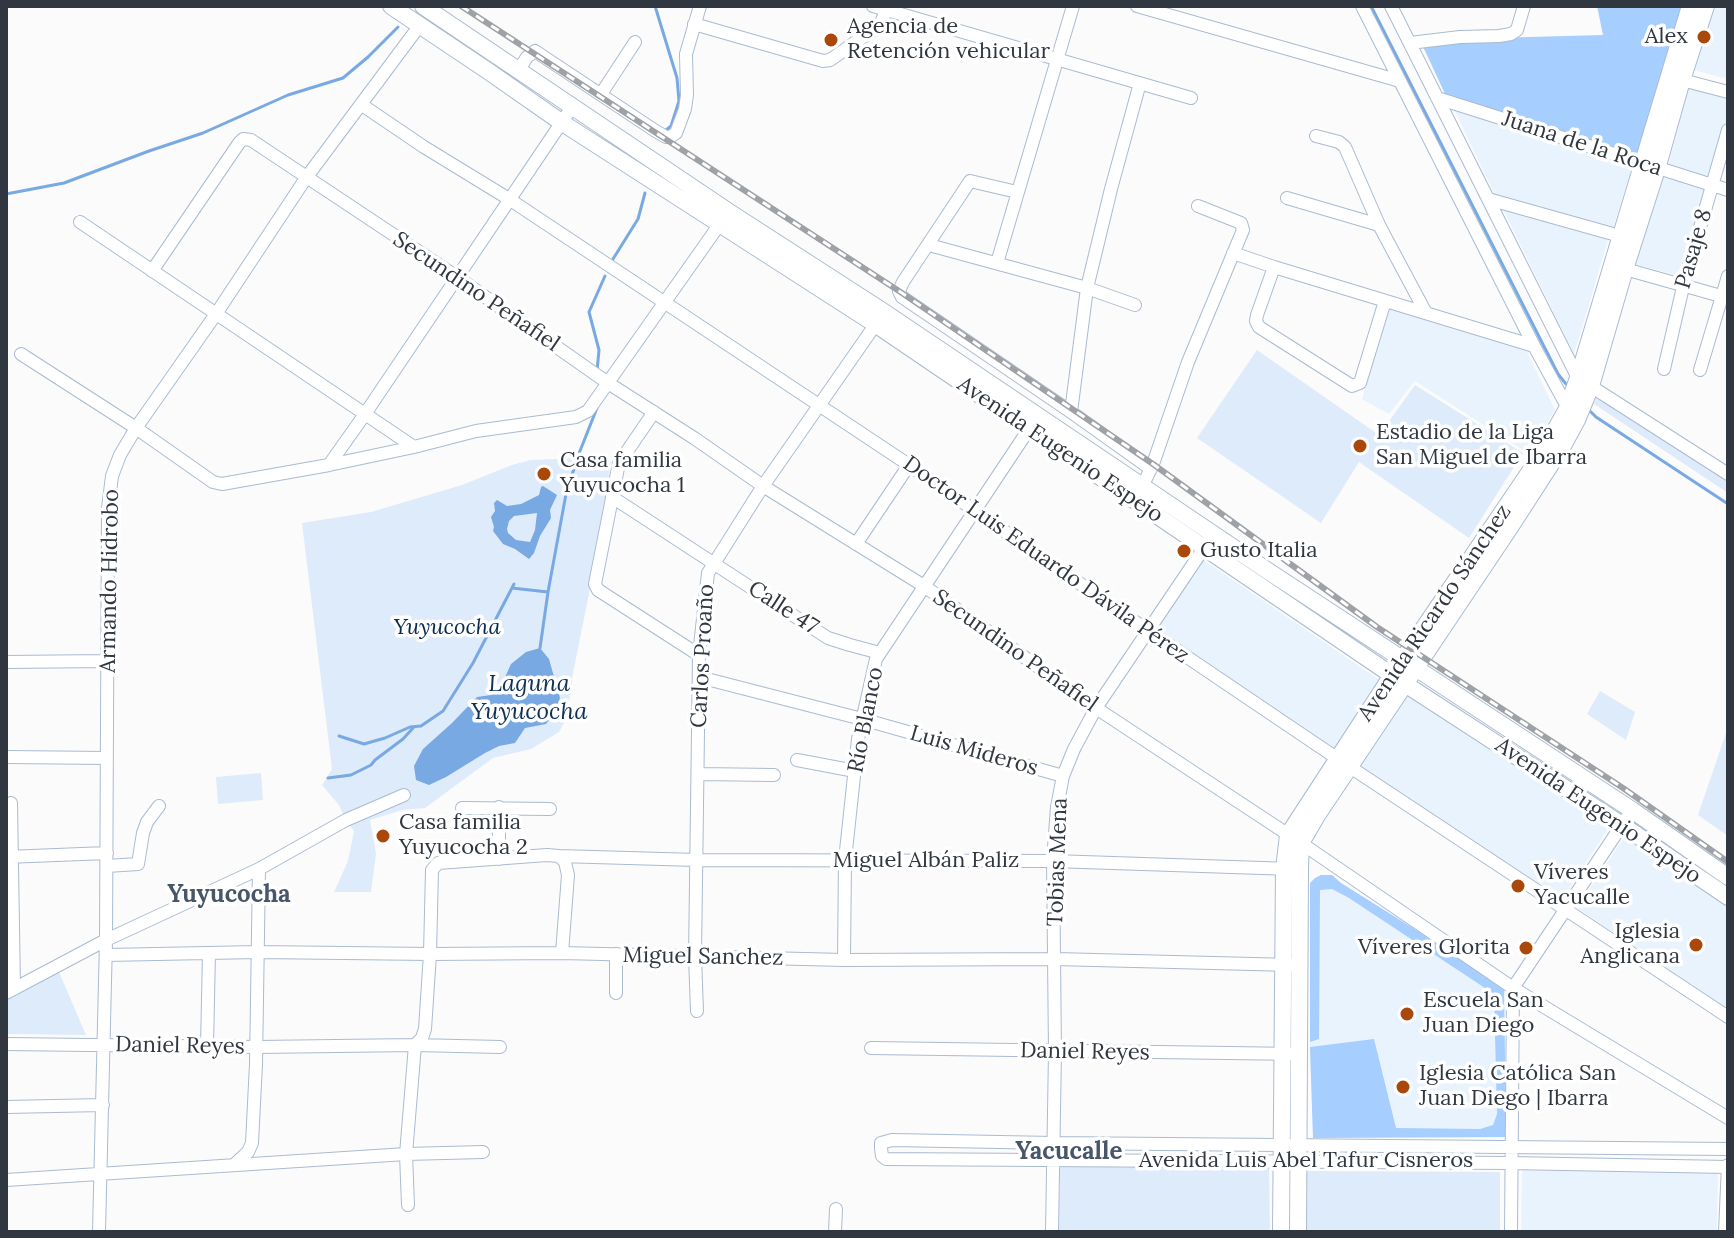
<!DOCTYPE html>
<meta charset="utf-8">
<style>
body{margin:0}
#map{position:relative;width:1734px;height:1238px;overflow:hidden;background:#fbfbfb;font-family:Lora,serif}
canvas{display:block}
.frame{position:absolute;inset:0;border:8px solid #303740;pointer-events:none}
</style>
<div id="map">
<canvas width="1734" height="1238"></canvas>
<div class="frame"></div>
</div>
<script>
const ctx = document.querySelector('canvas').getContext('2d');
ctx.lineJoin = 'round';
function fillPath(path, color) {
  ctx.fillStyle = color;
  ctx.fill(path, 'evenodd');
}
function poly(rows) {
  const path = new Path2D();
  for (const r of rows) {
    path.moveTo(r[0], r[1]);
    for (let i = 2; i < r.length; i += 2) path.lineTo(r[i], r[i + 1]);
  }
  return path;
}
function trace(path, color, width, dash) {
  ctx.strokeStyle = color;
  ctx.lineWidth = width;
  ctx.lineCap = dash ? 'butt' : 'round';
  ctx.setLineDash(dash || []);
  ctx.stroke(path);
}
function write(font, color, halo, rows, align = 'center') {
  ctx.font = font + ' Lora,serif';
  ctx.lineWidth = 7;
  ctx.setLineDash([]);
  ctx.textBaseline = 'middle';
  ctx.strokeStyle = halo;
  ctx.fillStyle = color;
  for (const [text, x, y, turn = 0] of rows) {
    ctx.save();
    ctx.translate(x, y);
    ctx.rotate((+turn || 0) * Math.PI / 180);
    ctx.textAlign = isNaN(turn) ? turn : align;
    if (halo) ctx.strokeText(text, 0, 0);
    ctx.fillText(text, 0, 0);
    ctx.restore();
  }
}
fillPath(poly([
 [1713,6,1728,6,1728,79,1694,70],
 [1689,86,1728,96,1728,113,1711,177,1668,166],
 [1453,107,1634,161,1613,228,1495,195],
 [1661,176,1710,190,1684,277,1633,264],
 [1503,209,1608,240,1574,354],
 [1388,308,1526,350,1555,410,1529,454,1415,381,1389,414,1362,399],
 [1202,559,1384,683,1337,752,1157,629],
 [1409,693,1608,829,1563,898,1465,837,1359,765],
 [1625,836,1728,907,1728,1009,1577,908],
 [1321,875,1332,875,1341,883,1504,985,1506,1137,1313,1138,1310,1047,1310,883,1315,878],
 [1522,1169,1718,1171,1717,1232,1521,1232]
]), '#e9f3fe');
fillPath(poly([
 [1257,350,1379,435,1415,385,1523,453,1469,538,1359,462,1321,523,1197,438],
 [1598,395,1728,480,1728,493,1594,404],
 [584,458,611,462,593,574,572,678,567,717,559,732,531,749,493,758,425,808,402,810,370,820,376,854,371,892,334,892,348,861,354,831,346,820,339,805,322,785,332,769,302,523,371,512,462,485,512,465,531,460],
 [1600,691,1635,712,1626,740,1587,714],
 [1728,727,1728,836,1698,815],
 [261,773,263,800,218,804,216,777],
 [59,972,86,1035,6,1034,6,1001],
 [1060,1163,1269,1167,1270,1232,1059,1232],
 [1306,1171,1500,1172,1500,1232,1305,1232]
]), '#deebfa');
fillPath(poly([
 [1597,6,1684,6,1637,155,1446,96,1420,40,1603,35],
 [1321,875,1332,875,1341,883,1504,985,1506,1137,1313,1138,1310,1047,1374,1039,1396,1128,1480,1129,1493,1125,1497,1114,1494,994,1349,898,1332,889,1320,890,1319,1039,1310,1042,1310,883,1315,878]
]), '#a6cefe');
fillPath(poly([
 [543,486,557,495,550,510,551,518,540,536,534,553,529,559,515,549,503,544,493,531,494,527,491,517,495,511,494,503,497,500,507,506,521,504,539,495,541,487],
 [537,513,535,530,530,542,516,540,508,533,507,529,509,521,514,516],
 [540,648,549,659,560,698,556,711,546,724,525,728,515,743,499,746,485,753,446,777,429,785,416,780,414,766,423,749,452,723,477,697,491,695,501,686,511,664,526,652]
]), '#78a9e3');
trace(poly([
 [655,6,677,78,679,101,671,126,665,131],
 [1371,6,1558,374,1566,384],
 [6,194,64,183,149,151,203,133,288,95,343,78,368,57,398,27],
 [613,259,638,219,645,193],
 [597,371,599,350,589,312,605,276],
 [1587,408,1596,417,1728,504],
 [512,588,548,592],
 [540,648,548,592,566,494,578,456,597,408],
 [339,736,364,744,385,738,410,727,421,726,443,711,473,663,514,584],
 [328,778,351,775,371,765,375,760,403,739,414,727]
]), '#78a9e3', 3);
const minor = poly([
 [873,6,1191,98],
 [1137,6,1400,81],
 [1362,6,1534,346,1570,412],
 [1391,6,1578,378,1728,474],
 [694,24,823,61,830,60,880,25,888,6],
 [1410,43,1460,37,1499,36,1511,34,1517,30,1524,6],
 [518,71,527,57,535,51,654,130,666,137,670,137,676,133,685,109,687,95,686,54,700,6],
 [1682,80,1728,92],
 [601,94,635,42],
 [1437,98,1728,190],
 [362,105,424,147,509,199,909,465,1147,630,1338,759,1728,1017],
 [1316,136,1339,142,1345,147,1379,225,1426,313],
 [1017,192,970,181,903,282,899,291,902,297,1071,412,1151,469],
 [1287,198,1379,225],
 [1488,199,1620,236],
 [80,222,414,447],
 [929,245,1087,288,1135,305],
 [1233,253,1274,267,1534,346],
 [997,263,1073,6],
 [1274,267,1257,315,1256,321,1259,327,1352,386,1360,383,1385,301],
 [1625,269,1728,298],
 [152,271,239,143,243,139,251,140,457,277,608,383,694,438,763,486,924,586,1096,708,1301,843,1513,988,1728,1118],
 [21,354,136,428,213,482,222,484,329,465,414,447,476,431,576,417,588,411,724,218],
 [1664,369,1683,287,1728,130],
 [1700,370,1728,276],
 [654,412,619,463,595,584,598,590,699,655],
 [1071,412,1087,288,1111,189,1140,83],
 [329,465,365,414,572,107],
 [1142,487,1153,464,1188,362,1243,230,1241,223,1198,206],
 [612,497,828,638,850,645,880,653],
 [856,544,909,465],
 [6,662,107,661],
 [699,677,862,719,1063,776],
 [6,757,107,758],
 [797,760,855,771],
 [699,774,774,775],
 [11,803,14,989],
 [462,808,550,809],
 [559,856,697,860,1053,861,1292,869],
 [6,857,107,853],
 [499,859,499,807],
 [107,866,138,864,143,833,147,822,159,806],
 [616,954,616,993],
 [106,955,258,952,430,954,562,953,844,960,1055,959,1292,965],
 [844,960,845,860,858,739,876,659,1029,429],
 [6,993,106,940,259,869,346,820,404,795],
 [697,1011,695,957,699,655,708,573,763,486,880,318],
 [6,1044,257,1047,415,1045,422,1038,425,1029,430,954,432,870,438,863,547,855,559,856,565,862,568,875,562,953],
 [207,1046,209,953],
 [871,1048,1299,1054],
 [6,1107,103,1105],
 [1728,1149,1053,1143,892,1140,881,1143,881,1148,882,1156,886,1159,1510,1163,1728,1167],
 [235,1164,248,1152,252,1143,256,1064,259,869],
 [6,1180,406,1154,483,1152],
 [408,1205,406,1154,415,1045,500,1047],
 [99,1232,106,940,108,508,112,476,120,455,136,428,216,314,306,178,420,25],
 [835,1232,836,1209],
 [1052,1232,1055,1052,1053,861,1057,807,1063,776,1074,749,1096,708,1208,542],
 [1511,1232,1513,988,1632,810],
 [1725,1232,1728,1165]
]);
const major = poly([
 [391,6,488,71,561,122,875,324,1405,684,1622,825,1728,897],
 [423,6,729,212,884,312,1268,571,1632,810,1728,877],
 [1281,1232,1284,869,1288,835,1402,660,1541,455,1567,409,1578,378,1690,6],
 [1298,1232,1300,868,1301,843,1318,814,1511,526,1564,444,1577,420,1591,386,1625,269,1657,169,1682,80,1706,6]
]);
trace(minor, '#aabbd1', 14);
trace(major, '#aabbd1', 18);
trace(minor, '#fff', 12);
trace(major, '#fff', 16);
const rail = poly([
 [461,6,899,291,1153,464,1377,627,1623,788,1728,862]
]);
trace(rail, '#9ea1a5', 6);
trace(rail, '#fff', 3, [9]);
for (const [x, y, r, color] of [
 [1704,37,8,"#aa4809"],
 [831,40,8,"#aa4809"],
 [1360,446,8,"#aa4809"],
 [544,474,8,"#aa4809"],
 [1184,551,8,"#aa4809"],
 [383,836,8,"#aa4809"],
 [1518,886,8,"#aa4809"],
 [1696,945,8,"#aa4809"],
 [1526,948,8,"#aa4809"],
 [1407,1014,8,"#aa4809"],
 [1403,1087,8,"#aa4809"]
]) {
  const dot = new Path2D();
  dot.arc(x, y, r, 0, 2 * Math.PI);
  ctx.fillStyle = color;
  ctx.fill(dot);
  trace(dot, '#fff', 3);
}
write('22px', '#303740', '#fff', [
 ["Agencia de",847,27],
 ["Retención vehicular",847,52],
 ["Alex",1688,37,"right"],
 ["Estadio de la Liga",1376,433],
 ["San Miguel de Ibarra",1376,458],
 ["Casa familia",560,461],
 ["Yuyucocha 1",560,486],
 ["Gusto Italia",1200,551],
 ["Casa familia",399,823],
 ["Yuyucocha 2",399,848],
 ["Víveres",1534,873],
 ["Yacucalle",1534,898],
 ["Iglesia",1680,932,"right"],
 ["Anglicana",1680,957,"right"],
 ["Víveres Glorita",1510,948,"right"],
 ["Escuela San",1423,1001],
 ["Juan Diego",1423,1026],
 ["Iglesia Católica San",1419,1074],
 ["Juan Diego | Ibarra",1419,1099]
], 'left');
write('22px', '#303740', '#fff', [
 ["Juana de la Roca",1582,144,18],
 ["Pasaje 8",1694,249,-74],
 ["Secundino Peñafiel",476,292,34],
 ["Avenida Eugenio Espejo",1060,450,34],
 ["Doctor Luis Eduardo Dávila Pérez",1046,560,35],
 ["Armando Hidrobo",110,581,-89],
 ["Calle 47",783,608,33],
 ["Avenida Ricardo Sánchez",1435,613,-56],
 ["Secundino Peñafiel",1015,651,35],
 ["Carlos Proaño",703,656,-87],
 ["Río Blanco",866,720,-79],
 ["Luis Mideros",974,751,16],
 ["Avenida Eugenio Espejo",1598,811,34],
 ["Miguel Albán Paliz",926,861],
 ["Tobias Mena",1058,862,-88],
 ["Miguel Sanchez",703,957,1],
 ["Daniel Reyes",180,1046,1],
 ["Daniel Reyes",1085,1052,1],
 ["Avenida Luis Abel Tafur Cisneros",1306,1161]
]);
write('italic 22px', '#082a4f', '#fff', [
 ["Yuyucocha",447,628]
]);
write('italic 24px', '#0f3156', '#fff', [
 ["Laguna",529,684],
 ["Yuyucocha",529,712]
]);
write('bold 24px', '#475669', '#fff', [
 ["Yuyucocha",229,895],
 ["Yacucalle",1069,1152]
]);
</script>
